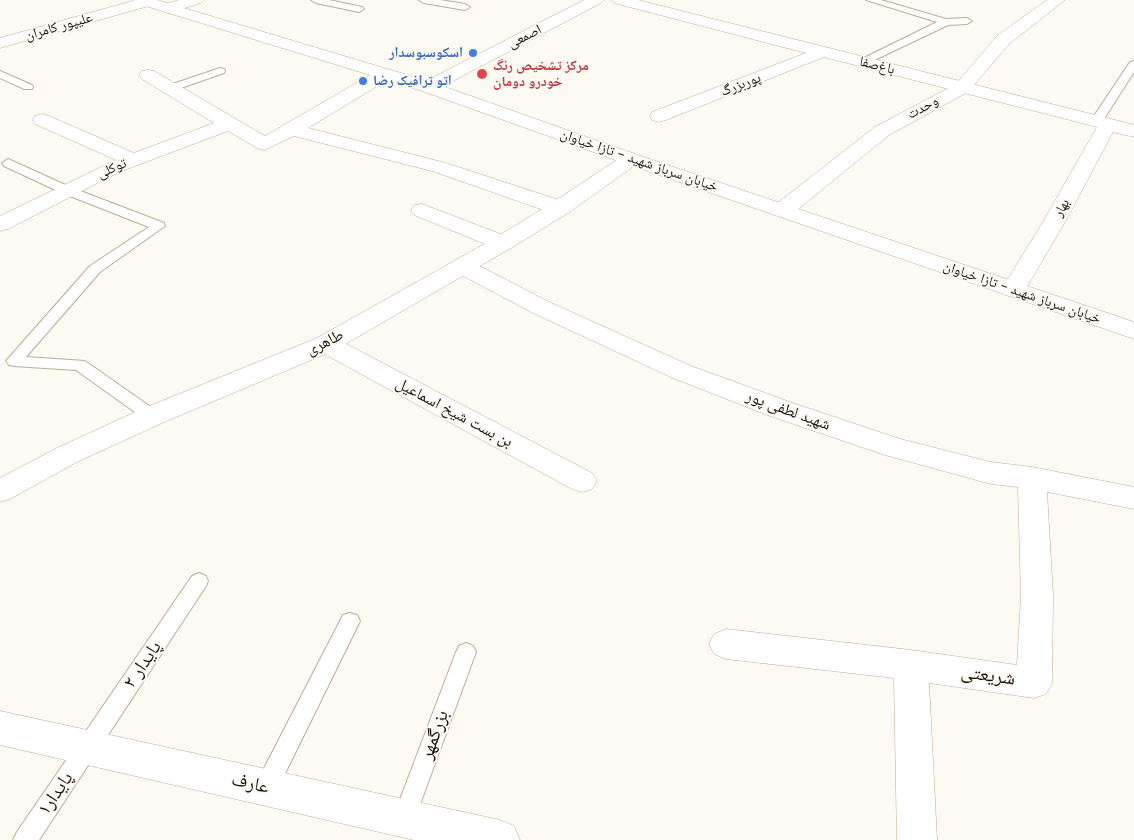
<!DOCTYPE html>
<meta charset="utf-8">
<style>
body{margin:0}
canvas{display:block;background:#fdf9f3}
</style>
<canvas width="1134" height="840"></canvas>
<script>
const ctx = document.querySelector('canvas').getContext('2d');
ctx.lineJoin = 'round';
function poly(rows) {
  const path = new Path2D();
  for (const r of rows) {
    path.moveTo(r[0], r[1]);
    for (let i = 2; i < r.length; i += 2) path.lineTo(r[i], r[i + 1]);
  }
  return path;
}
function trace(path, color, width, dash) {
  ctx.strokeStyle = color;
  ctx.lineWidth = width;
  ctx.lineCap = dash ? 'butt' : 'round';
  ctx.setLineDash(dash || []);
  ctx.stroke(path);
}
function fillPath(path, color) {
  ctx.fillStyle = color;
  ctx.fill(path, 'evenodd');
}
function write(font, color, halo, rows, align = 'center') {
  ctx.font = font + ' "DM Sans","Noto Naskh Arabic",sans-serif';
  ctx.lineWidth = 4;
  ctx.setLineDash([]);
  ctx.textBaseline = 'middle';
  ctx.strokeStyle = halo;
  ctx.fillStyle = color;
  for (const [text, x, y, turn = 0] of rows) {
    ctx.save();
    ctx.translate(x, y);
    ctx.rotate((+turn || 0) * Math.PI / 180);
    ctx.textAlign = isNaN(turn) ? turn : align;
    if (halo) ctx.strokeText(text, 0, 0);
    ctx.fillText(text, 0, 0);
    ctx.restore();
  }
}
const service = poly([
 [311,0,329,0,362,7,364,9,359,12,316,3,311,0],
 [419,0,440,0,465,4,470,7,465,10,424,3,419,0],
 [866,0,881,0,946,19,967,18,972,21,967,24,948,25,864,65,859,62,860,60,937,22,866,0],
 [1134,61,1134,72,1102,122,1100,124,1092,124,1090,122,1130,62,1134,61],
 [220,68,224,69,225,71,224,73,175,90,171,91,166,88,167,86,220,68],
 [0,71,32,85,33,87,32,89,24,89,0,78,0,71],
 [8,159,70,187,164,223,165,226,100,272,26,357,85,361,158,412,160,416,158,420,152,422,146,420,76,370,14,366,9,365,6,361,90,266,149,227,62,193,4,166,2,163,8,159],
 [199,573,206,576,208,581,206,586,39,840,13,840,17,832,192,576,199,573],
 [350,613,357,615,360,621,274,796,266,799,258,796,255,788,258,780,343,615,350,613],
 [466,643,473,646,476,652,415,818,412,826,404,829,396,826,393,818,456,652,459,646,466,643]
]);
const minor = poly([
 [136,0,152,0,154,2,152,5,0,48,0,38,136,0],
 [179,0,204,0,201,3,168,13,162,11,160,8,162,5,179,0],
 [611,0,638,0,1115,120,1134,125,1134,137,1113,132,1065,222,1025,290,1021,295,1013,297,1005,295,1001,290,1043,222,1097,127,824,57,666,120,659,122,652,120,650,116,652,112,806,53,614,3,611,0],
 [148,70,154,71,265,136,377,71,383,70,389,71,392,75,389,79,308,128,446,163,568,203,571,208,568,213,560,214,552,213,432,171,294,136,264,150,257,148,228,131,119,172,8,229,0,231,0,216,116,160,35,124,33,120,35,116,42,114,49,116,134,153,214,123,142,79,139,75,142,71,148,70],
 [422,204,511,238,514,243,511,248,503,250,495,248,414,215,411,210,414,205,422,204],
 [462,259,470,261,549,302,691,366,790,402,900,439,991,462,1032,467,1134,487,1134,509,1047,492,1053,596,1052,683,1046,694,1034,698,929,683,937,840,897,840,894,678,726,659,714,654,709,644,714,634,726,629,911,650,1017,665,1021,596,1018,487,991,484,885,455,770,416,673,378,531,312,454,271,450,266,454,261,462,259],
 [326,336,335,338,592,473,597,481,592,489,582,492,572,489,317,350,313,344,317,338,326,336]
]);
const tertiary = poly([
 [1047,0,1065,0,1009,44,968,92,889,135,791,215,783,216,775,215,772,210,775,205,875,127,956,84,997,36,1047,0],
 [631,153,638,155,641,159,638,163,568,213,511,248,335,350,162,423,77,462,10,499,0,502,0,478,57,448,142,409,317,338,495,238,552,203,624,155,631,153]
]);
const secondary = poly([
 [584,0,604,0,601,3,434,91,428,92,422,91,419,87,422,83,584,0],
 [0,711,500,820,514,826,520,840,414,840,0,745,0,711]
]);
const primary = poly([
 [133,0,157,0,434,83,638,155,1134,322,1134,339,624,163,422,91,136,3,133,0]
]);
trace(service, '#bdad91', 2);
trace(minor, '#bdad91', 1);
trace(tertiary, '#bdad91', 1);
trace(secondary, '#bdad91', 1);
trace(primary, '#bdad91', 1);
fillPath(service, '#fff');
fillPath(minor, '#fff');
fillPath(tertiary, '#fff');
fillPath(secondary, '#fff');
fillPath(primary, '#fff');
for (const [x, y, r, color] of [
 [473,53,5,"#3f7fe0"],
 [482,74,6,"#e0444e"],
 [363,81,5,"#3f7fe0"]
]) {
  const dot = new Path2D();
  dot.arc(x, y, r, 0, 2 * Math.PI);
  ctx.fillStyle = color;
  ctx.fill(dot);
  trace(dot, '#fdf9f3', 2);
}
write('14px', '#191409', '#fdf9f3', [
 ["علیپور کامران",59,27,-16],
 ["اصمعی",525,37,-27],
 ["باغ‌صفا",877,66,14],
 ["پوربزرگ",741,85,-21],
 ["وحدت",923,108,-28],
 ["خیابان سرباز شهید - تازا خیاوان",639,161,19],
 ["توکلی",112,169,-24],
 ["بهار",1062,208,-61],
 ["خیابان سرباز شهید - تازا خیاوان",1022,293,19]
]);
write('bold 14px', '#366cbe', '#fdf9f3', [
 ["اسکوسبوسدار",463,53],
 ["اتو ترافیک رضا",373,81,"left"]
], 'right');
write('bold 14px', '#be3a42', '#fdf9f3', [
 ["مرکز تشخیص رنگ",493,66],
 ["خودرو دومان",493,82]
], 'left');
write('16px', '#191409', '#fdf9f3', [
 ["طاهری",325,343,-26],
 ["شهید لطفی پور",788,411,20],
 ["بن بست شیخ اسماعیل",454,413,28]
]);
write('19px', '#191409', '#fdf9f3', [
 ["پایدار ۲",143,665,-56],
 ["شریعتی",988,676,8],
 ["بزرگمهر",435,735,-70],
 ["عارف",250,784,13],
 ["پایدار۱",56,794,-56]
]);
</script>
